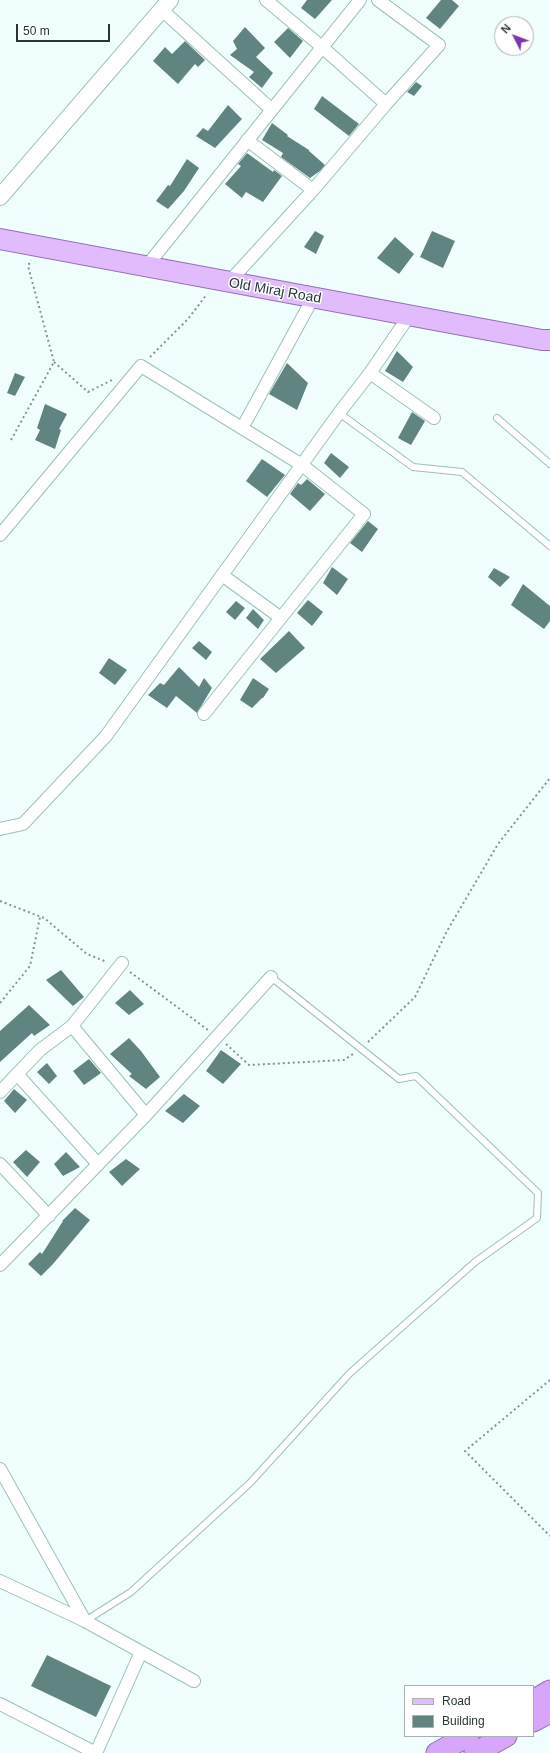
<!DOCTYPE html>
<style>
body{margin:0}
#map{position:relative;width:550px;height:1753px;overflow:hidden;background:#f0fffd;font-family:Helvetica,sans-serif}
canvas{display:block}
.legend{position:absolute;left:404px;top:1685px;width:130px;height:52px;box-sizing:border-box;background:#fff;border:1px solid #a9afae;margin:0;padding:5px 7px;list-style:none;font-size:12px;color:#273634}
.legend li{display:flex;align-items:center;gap:8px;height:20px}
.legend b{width:20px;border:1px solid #a9afae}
.north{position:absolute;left:494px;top:16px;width:40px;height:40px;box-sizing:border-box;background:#fff;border:1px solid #a9afae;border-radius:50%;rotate:312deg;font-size:11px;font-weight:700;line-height:16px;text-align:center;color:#273634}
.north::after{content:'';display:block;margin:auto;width:14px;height:18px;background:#7d37aa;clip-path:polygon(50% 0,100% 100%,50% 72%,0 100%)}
.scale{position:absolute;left:16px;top:24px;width:94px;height:18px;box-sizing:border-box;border:2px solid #273634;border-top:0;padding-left:5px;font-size:12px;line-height:14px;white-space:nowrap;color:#273634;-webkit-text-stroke:3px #fff;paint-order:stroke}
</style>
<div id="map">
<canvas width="550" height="1753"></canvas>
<ul class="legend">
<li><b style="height:5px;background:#e1bcfc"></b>Road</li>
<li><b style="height:11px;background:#608581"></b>Building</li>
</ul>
<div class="north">N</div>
<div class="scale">50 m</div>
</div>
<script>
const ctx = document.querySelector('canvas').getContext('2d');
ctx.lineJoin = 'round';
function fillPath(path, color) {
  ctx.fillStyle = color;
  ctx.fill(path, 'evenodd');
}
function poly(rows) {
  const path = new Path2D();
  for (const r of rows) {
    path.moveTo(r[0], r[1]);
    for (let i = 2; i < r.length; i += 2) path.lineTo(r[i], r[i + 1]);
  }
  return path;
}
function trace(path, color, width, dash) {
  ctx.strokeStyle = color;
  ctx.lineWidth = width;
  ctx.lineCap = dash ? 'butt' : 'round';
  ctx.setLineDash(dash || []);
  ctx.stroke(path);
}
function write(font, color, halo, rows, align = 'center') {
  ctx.font = font + ' Helvetica,sans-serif';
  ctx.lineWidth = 3;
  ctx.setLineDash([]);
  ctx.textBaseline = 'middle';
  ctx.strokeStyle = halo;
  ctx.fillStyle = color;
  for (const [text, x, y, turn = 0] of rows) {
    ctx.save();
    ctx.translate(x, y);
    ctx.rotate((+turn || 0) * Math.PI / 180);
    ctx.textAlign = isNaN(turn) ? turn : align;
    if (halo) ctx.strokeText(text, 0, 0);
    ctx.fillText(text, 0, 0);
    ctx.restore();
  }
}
fillPath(poly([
 [307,0,332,0,315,19,301,8],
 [441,0,452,0,459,6,440,29,426,18],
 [245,27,265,48,256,57,273,73,262,88,249,77,254,72,230,55,237,49,233,41],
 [288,28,303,41,290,58,274,42],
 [185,41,205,60,198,67,195,64,178,84,153,61,165,47,172,54],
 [416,82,422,86,414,96,407,92],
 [322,96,359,124,349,136,314,109],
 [228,105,242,119,215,148,196,136,203,128,208,131],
 [272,123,288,135,287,136,309,150,309,151,325,165,320,171,310,178,281,157,283,153,262,140],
 [247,153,273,172,274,170,282,176,263,202,246,192,242,198,225,184,241,166,238,164],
 [187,159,199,168,184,191,168,209,156,201,168,185,170,186],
 [315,231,324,236,316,254,304,247],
 [432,231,455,241,443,268,420,257],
 [395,237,414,254,399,274,377,258],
 [397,351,413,367,403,382,385,371],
 [287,363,308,383,297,410,269,394],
 [15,373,25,377,15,396,7,393],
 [45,404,67,414,59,429,61,430,55,449,35,440,40,430,37,428],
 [412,412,425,421,411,445,398,438],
 [331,453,349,467,340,478,324,463],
 [262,459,285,475,267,497,246,481],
 [307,479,325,494,310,511,290,494,298,483,301,485],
 [368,521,378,529,362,552,350,543],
 [332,567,348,579,337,595,323,583],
 [494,568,510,577,500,587,488,577],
 [523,584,550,606,550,621,544,629,511,605],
 [308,600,323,612,312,626,297,613],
 [236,601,245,608,235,620,226,612],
 [253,609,264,620,258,629,246,618],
 [289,631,305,648,276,673,260,659],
 [199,641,212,652,206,660,192,648],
 [109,658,127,670,115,685,99,673],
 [179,667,199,687,204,678,212,688,197,713,176,696,167,708,148,695,160,683,164,685],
 [253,678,269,689,263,698,262,698,252,708,240,700],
 [61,970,84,997,73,1006,46,980],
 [130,990,144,1004,129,1015,115,1003],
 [29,1005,50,1025,34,1036,32,1033,0,1062,0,1031],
 [129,1038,141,1051,160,1077,146,1089,129,1076,132,1074,110,1054],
 [221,1050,241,1064,223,1084,206,1071],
 [89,1059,101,1073,84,1085,73,1071],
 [47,1063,57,1076,49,1084,37,1072],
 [14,1089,27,1100,15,1113,4,1101],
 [184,1094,200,1106,183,1123,165,1111],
 [26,1150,40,1162,27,1177,13,1162],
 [66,1152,80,1167,63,1176,54,1164],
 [126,1159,140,1169,122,1186,109,1172],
 [75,1208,90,1220,53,1264,41,1276,28,1264,40,1252,42,1254,63,1221,62,1221],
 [47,1655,111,1686,96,1717,31,1686]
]), '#608581');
const service = poly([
 [339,413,413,467,462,472,550,546],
 [497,418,550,464],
 [85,1621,131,1592,250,1483,350,1373,475,1262,537,1218,538,1193,416,1076,399,1079,271,977]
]);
const minor = poly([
 [266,0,322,47,386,104],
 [162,10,272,110],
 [247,140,313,190],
 [146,267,360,0],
 [229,282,313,190,386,104,439,45,378,0],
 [370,373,434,418],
 [246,421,313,298],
 [0,535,141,366,302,465,364,514,204,714],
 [222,575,281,618],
 [0,829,23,824,106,736,339,413,370,373,409,316],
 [72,1026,122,963],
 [17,1074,98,1164],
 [0,1092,40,1050,72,1026,146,1115,0,1265],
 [146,1115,271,977],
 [0,1164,49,1216],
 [0,1469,85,1621],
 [0,1581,85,1621,194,1681],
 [0,1704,96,1753,141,1652]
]);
const tertiary = poly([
 [0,197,170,0]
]);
const primary = poly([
 [0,239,542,340,550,340]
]);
const trunk = poly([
 [533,1701,550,1691],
 [533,1721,550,1712],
 [437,1753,468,1736],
 [475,1753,506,1736]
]);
trace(service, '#9bc0bb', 8);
trace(minor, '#9bc0bb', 14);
trace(tertiary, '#9bc0bb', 18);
trace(primary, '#9370b5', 22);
trace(trunk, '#9370b5', 23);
trace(poly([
 [150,357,188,319,207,294],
 [54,362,88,392,112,380],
 [11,440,54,362,28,266,31,260],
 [0,901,44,918,87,954,107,962],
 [130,972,208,1030],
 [0,1003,30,966,40,917],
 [368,1042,415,997,447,931,498,844,550,778],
 [226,1044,249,1065,344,1060,353,1054],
 [550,1380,465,1451,550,1536]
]), '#859492', 2, [2, 3]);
trace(service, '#fff', 6);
trace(minor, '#fff', 12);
trace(tertiary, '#fff', 16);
trace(primary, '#e1bcfc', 20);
trace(trunk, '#d7a6fb', 21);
write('14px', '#273634', '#fff', [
 ["Old Miraj Road",275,291,10]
]);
</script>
